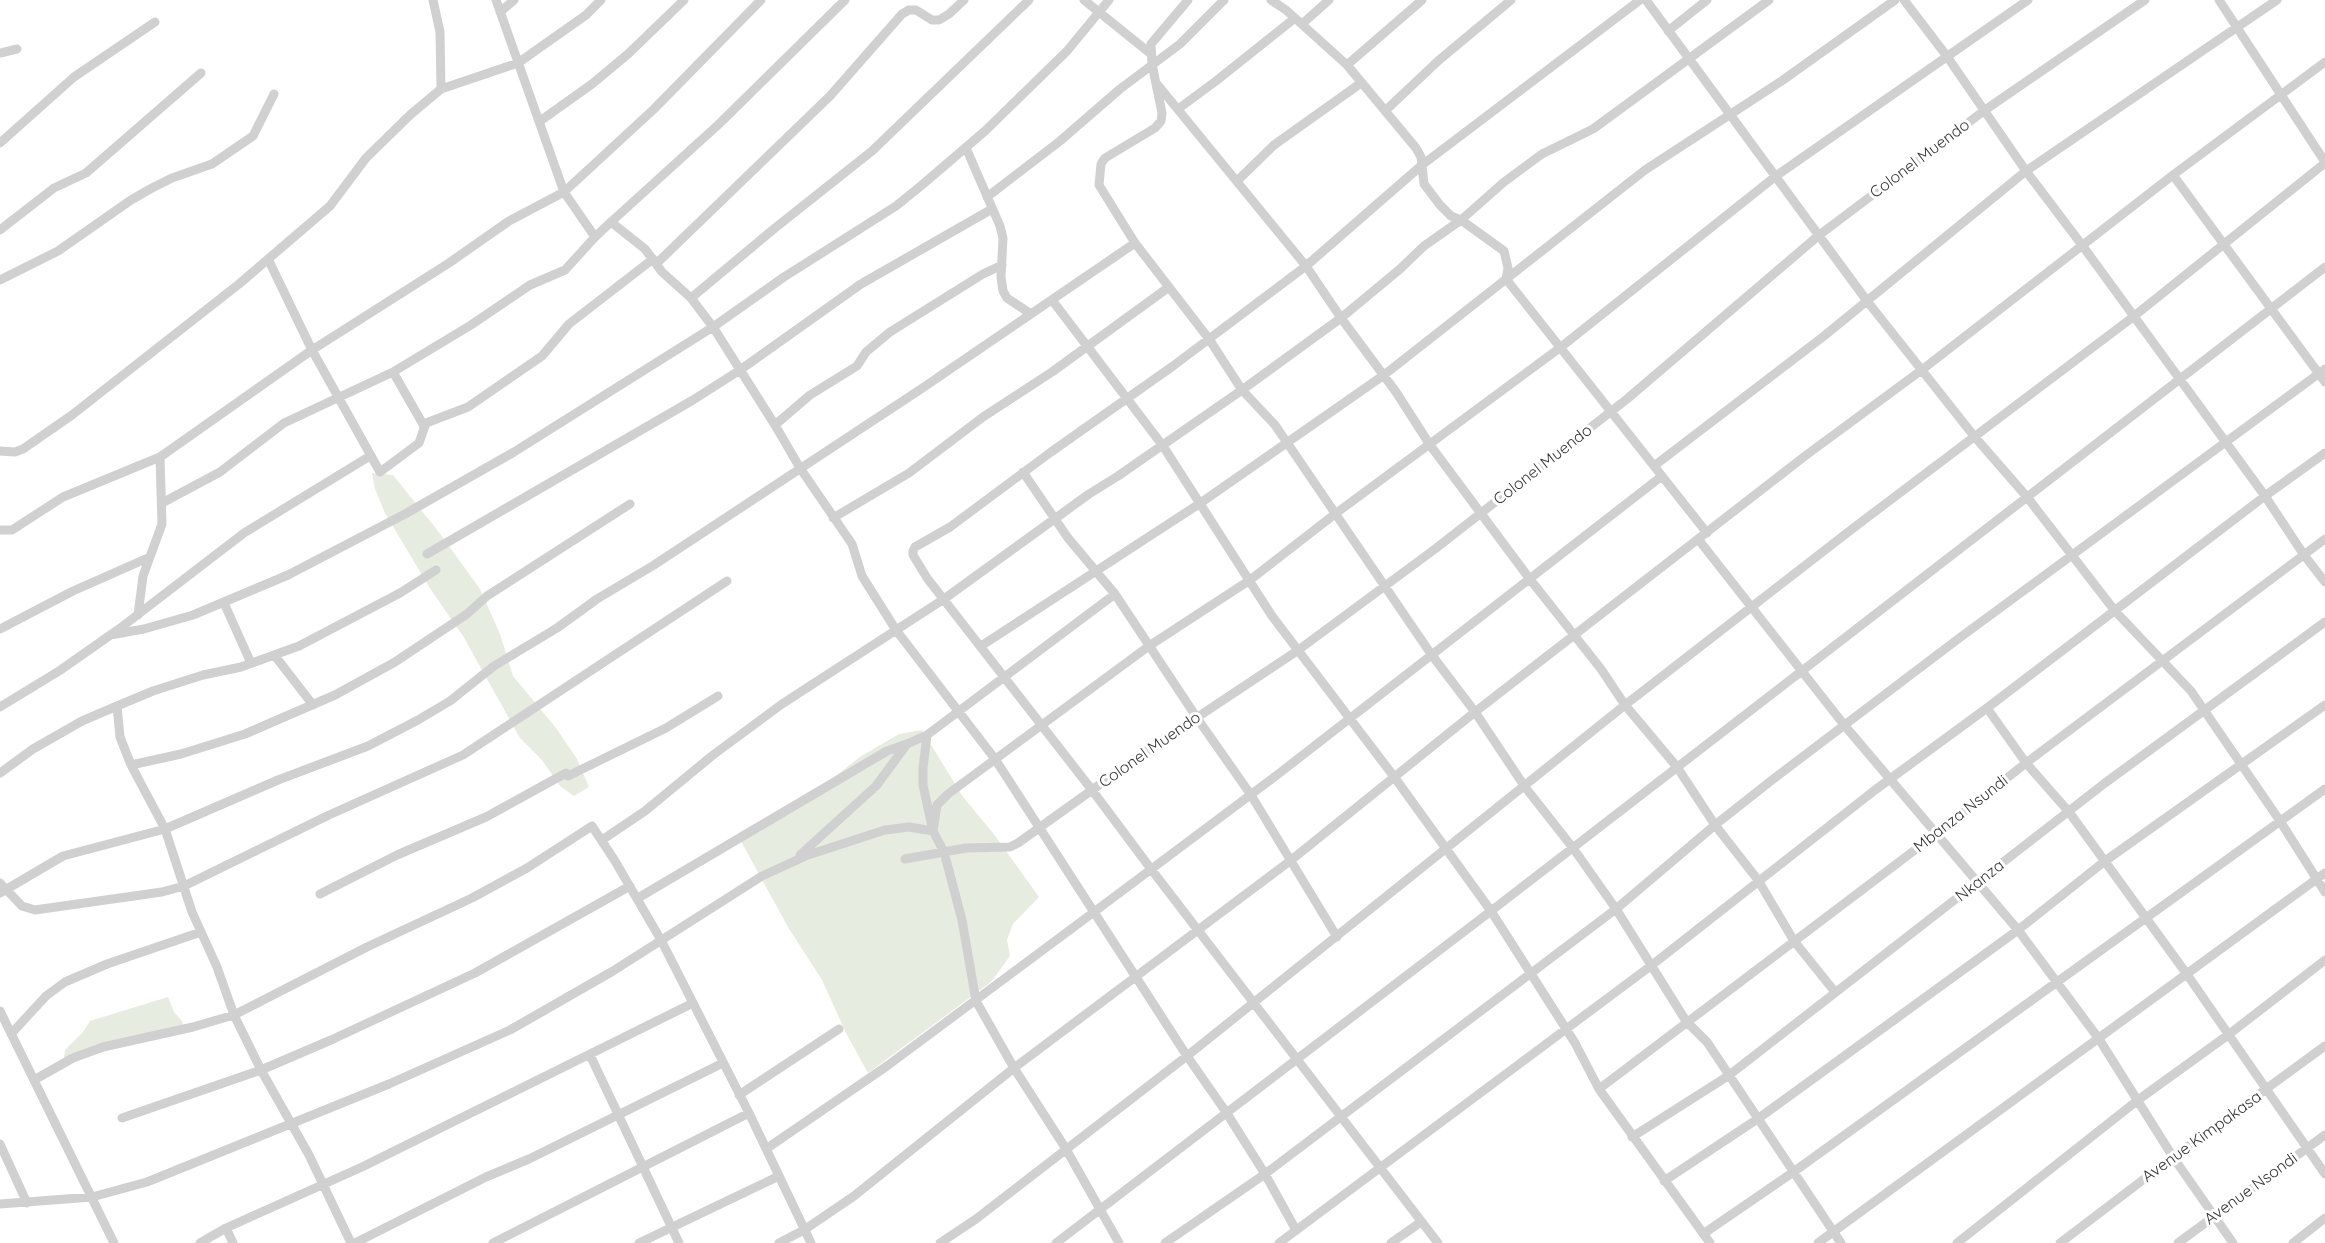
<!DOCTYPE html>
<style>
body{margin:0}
canvas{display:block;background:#fff}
</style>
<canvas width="2325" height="1243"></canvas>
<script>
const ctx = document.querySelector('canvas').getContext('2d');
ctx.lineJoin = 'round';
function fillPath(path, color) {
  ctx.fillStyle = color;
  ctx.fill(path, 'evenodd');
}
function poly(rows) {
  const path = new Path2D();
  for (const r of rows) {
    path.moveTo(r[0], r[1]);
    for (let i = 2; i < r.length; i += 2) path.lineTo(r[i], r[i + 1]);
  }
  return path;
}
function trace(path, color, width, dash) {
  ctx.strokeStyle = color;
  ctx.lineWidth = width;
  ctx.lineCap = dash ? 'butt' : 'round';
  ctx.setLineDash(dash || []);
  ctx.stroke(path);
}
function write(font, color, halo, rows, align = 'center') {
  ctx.font = font + ' Quicksand,sans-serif';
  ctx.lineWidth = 6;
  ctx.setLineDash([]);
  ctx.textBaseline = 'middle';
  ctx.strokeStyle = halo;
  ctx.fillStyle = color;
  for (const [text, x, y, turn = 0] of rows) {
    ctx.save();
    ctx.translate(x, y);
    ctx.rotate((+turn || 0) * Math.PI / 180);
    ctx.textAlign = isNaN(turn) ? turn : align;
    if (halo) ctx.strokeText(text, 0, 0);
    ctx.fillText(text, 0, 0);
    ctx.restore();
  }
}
fillPath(poly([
 [372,473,393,475,438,531,480,589,500,634,513,676,556,728,577,759,589,787,574,796,561,787,541,759,520,738,463,636,431,590,385,513,375,489],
 [922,730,963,797,993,833,1039,897,1013,924,1007,940,1010,956,991,982,868,1073,846,1033,822,980,788,927,737,834,828,782,860,757,899,734],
 [168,997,174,1012,182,1021,184,1030,112,1049,63,1064,65,1050,83,1032,90,1021]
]), '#e6ecdf');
trace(poly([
 [433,0,440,32,441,89],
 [496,0,564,192,595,237],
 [1084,0,1151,54],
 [1271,0,1286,10,1347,65,1416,148,1421,157,1424,184,1440,205,1451,216,1461,220,1504,251,1508,268,1506,279,1510,284,1707,533],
 [1646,0,1867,301,1974,436,2027,497,2115,611,2191,691,2280,821,2325,892],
 [1904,0,1946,55,2026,171,2082,245,2265,496,2304,555,2325,582],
 [2219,0,2325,162],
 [500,12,514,0],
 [1302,24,1329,0],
 [1668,31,1707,0],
 [0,53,17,49],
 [1347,65,1422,0],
 [1157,84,1306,266,1341,318,1396,392,1430,445,1529,578,1601,669,1625,705,1677,767,1715,825,1758,880,1794,941,1835,992],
 [1178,109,1216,81,1295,18],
 [1385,111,1438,61,1511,0],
 [540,121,592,84,628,54,684,0],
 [0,143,74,77,155,22],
 [966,148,1000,226,1003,238,1001,277,1003,291,1007,298,1031,314],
 [2173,175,2325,382],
 [1237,181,1274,145,1361,83],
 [987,197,1060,141,1120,89,1180,44,1224,0],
 [611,222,719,124,845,0],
 [0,230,54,188,86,173,201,73],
 [1135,243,1209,339,1242,390,1275,425,1431,654,1475,712,1525,787,1573,848,1616,909,1686,1021,1707,1042,1841,1243],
 [268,259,312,350,380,472,419,443,426,423,468,407,542,356,569,324,653,259],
 [656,264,830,96,902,14,909,10,916,10,932,20,939,20,949,14,964,0],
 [0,280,58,251,131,200,152,188,172,178,212,164,253,136,274,94],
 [691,298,775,228,872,151,1029,0],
 [1052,300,1163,446,1272,616,1395,778,1491,911,1575,1043,1599,1089,1710,1243],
 [393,372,424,426],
 [775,425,810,395,857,366,866,352,890,332,983,274,1002,265],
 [0,451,15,452,23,449,72,415,239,284,330,206,366,158,410,115,441,89,518,63,586,15,601,0],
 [1654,466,1824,336,2026,171,2277,0],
 [1023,472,1068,538,1115,594,1197,718,1251,795,1337,937],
 [162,503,220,472,284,423,393,372,471,325,530,285,565,270,595,237,611,222,645,249,662,272,691,298,713,327,775,425,800,468,852,544,862,576,896,630,995,759,1187,1056,1226,1112,1265,1174,1296,1230],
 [833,518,909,473,983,417,1052,372,1169,287],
 [0,530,12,530,63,497,160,457,312,350,449,263,509,221,564,192,654,109,761,0],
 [1698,539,1845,726,2018,930,2099,1039,2173,1157,2233,1243],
 [427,554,693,400,740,370,861,284,992,209],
 [1115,594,927,735,923,768,923,785,933,831,944,852,962,920,976,1001,1014,1068,1066,1149,1119,1243],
 [224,603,251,663],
 [138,615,143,576,162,524,160,457],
 [0,629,73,591,150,557],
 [110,635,144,629,193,615,288,575,405,514,514,452,713,327,784,277,896,206,922,185,985,131,1067,51,1109,0],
 [981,646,1199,504,1384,375,1645,170,1783,80,1895,0],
 [275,656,313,705],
 [0,707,59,671,119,629,244,533,370,456],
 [1987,708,2026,763,2069,812,2186,973,2325,1174],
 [131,765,181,754,245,734,335,695,395,662,467,614,487,596,630,504],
 [0,773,33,749,82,721,117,706],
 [568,776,666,728,718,696],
 [602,840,645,811,713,755,782,704,944,599,1089,494,1118,476,1242,390,1341,318,1400,269,1424,246,1461,220,1504,182,1542,154,1593,129,1769,0],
 [800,855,876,786,907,744,927,735],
 [905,859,966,848,1010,847,1018,843,1148,750,1297,651,1435,549,1627,399,1818,236,1985,110,2145,0],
 [0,883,22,906,35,910,162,892,184,886,329,815,463,755,727,581],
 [0,893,63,856,165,829,278,780,368,746,418,720,450,701,494,666,557,628,597,599,654,565,921,389,1135,243,1099,185,1101,164,1105,158,1155,128,1161,121,1162,113,1152,64,1151,44,1188,0],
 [320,894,397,855,486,817,566,773],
 [638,898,887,751,907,744],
 [0,1011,114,1243],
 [11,1034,46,996,65,982,107,964,201,932],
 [590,1055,679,1243],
 [34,1080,73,1058,103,1047,193,1027,234,1015,367,947,472,898,527,868,592,826,615,861,661,940,749,1113,811,1243],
 [1599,1089,1936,834,2026,763,2325,539],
 [739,1095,839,1029],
 [122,1118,261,1070,331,1040,475,973,630,886],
 [1632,1137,1728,1076,2105,783,2325,622],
 [0,1144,27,1203],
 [766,1149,887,1066,1094,912,1277,775,1662,476],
 [1664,1181,1759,1118,2018,930,2105,861,2325,705],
 [0,1204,92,1197,147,1182,389,1084,510,1030,613,971,762,876,808,855,885,830,909,827,933,831,937,805,948,794,1149,646,1250,580,1335,514,1561,347,1776,176,2028,0],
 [226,1228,362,1167,693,1003],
 [1703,1234,1792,1173,2325,789],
 [200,1243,226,1228,233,1243],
 [351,1243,309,1155,261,1070,234,1015,217,967,192,912,165,829,131,765,120,737,117,706,153,691,203,675,241,667,299,646,400,593,436,570],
 [355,1243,486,1177,529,1159,723,1063],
 [493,1243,749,1113],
 [639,1243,779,1176],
 [779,1243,804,1230,854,1196,1014,1068,1290,861,1475,712,1805,456,1923,369,2173,175,2325,62],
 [940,1243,976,1219,1187,1056,1625,705,1856,526,2133,317,2325,163],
 [1056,1243,1491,911,2325,267],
 [1165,1243,1265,1174,1616,909,1715,825,1772,780,1958,639,2325,369],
 [1279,1243,1652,965,1875,790,1987,708,2265,496,2325,453],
 [1391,1243,1421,1222],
 [1438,1243,1151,869,1092,790,927,578,913,555,913,551,915,547,950,527,1051,452,1173,366,1306,266,1422,165,1640,0],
 [1818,1243,2325,873],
 [1957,1243,2138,1100,2228,1035,2325,960],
 [2060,1243,2173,1157,2325,1046],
 [2178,1243,2325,1135],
 [2293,1243,2325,1218]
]), '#d0d0d0', 9);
write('16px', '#333', '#fff', [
 ["Colonel Muendo",1920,159,-37],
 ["Colonel Muendo",1543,465,-38],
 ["Colonel Muendo",1150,750,-35],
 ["Mbanza Nsundi",1961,814,-38],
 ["Nkanza",1980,881,-38],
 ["Avenue Kimpakasa",2202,1137,-36],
 ["Avenue Nsondi",2251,1189,-36]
]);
</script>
